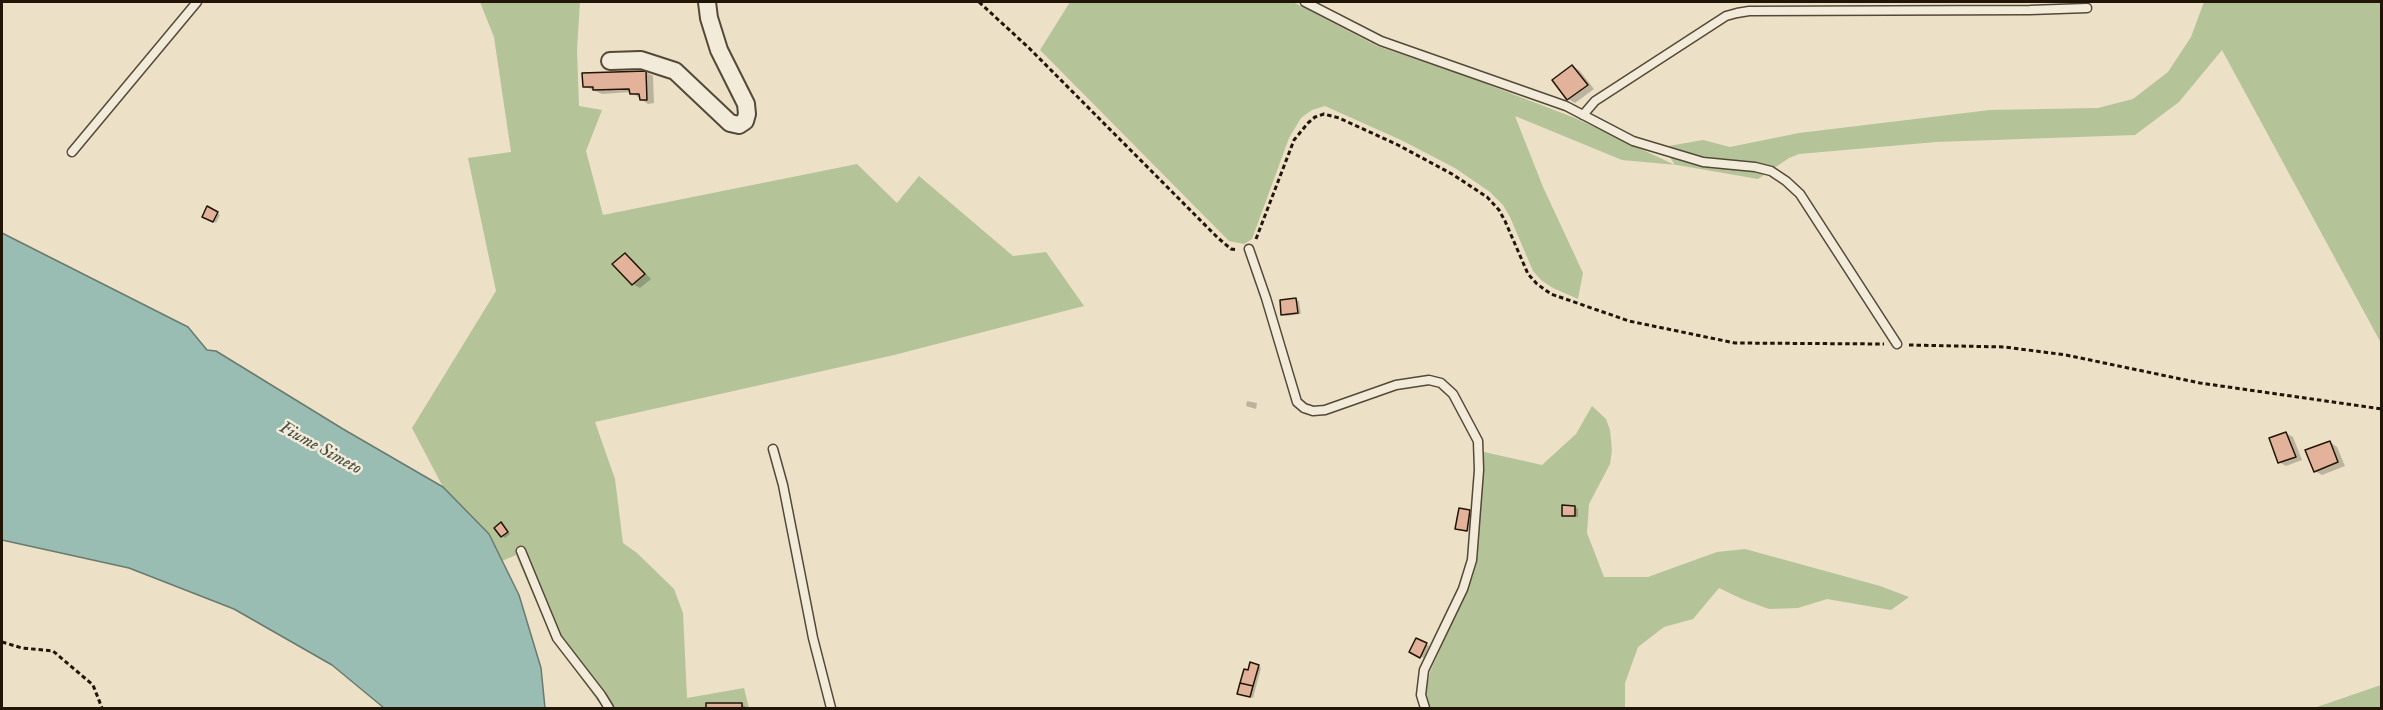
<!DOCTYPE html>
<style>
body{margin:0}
#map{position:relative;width:2383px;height:710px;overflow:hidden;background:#ece0c6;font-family:"IM FELL English",serif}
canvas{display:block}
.frame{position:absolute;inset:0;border:3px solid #211507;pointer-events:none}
</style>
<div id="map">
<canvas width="2383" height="710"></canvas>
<div class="frame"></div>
</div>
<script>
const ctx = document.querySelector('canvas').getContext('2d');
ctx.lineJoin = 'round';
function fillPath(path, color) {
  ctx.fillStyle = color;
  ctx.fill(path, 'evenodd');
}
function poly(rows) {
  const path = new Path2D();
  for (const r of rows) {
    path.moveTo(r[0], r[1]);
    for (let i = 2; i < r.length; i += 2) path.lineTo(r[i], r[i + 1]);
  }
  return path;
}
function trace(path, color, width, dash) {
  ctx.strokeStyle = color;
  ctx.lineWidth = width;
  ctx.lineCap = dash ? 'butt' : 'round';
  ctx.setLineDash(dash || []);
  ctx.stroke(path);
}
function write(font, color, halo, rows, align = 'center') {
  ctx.font = font + ' "IM FELL English",serif';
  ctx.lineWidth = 5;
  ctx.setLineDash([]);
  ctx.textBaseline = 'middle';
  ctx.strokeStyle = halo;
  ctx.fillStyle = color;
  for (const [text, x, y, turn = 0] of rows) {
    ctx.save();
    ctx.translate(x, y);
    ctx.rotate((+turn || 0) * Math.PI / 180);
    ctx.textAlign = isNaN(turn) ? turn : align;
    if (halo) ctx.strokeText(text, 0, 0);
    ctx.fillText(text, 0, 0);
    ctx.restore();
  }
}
fillPath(poly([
 [480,2,580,2,577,50,579,106,602,110,586,151,603,215,857,164,897,203,919,176,1013,256,1046,252,1084,306,894,355,595,422,615,479,623,543,637,553,674,589,683,613,687,698,744,688,749,708,603,708,552,639,516,555,502,561,489,534,443,487,412,428,496,291,468,158,511,152,494,37],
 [1070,2,1293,2,1377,46,1463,75,1575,118,1675,165,1663,147,1703,140,1730,147,1799,133,1990,110,2098,108,2133,99,2168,72,2191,37,2204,2,2381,2,2381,343,2222,50,2179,102,2135,135,1936,142,1799,154,1789,158,1758,179,1677,165,1622,160,1515,116,1543,187,1583,273,1578,299,1553,288,1541,280,1533,271,1510,217,1503,205,1490,192,1455,168,1401,140,1325,106,1312,110,1301,118,1289,138,1252,239,1244,244,1229,241,1040,50],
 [1592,406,1606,419,1610,430,1612,450,1610,464,1589,504,1587,533,1604,577,1648,577,1717,552,1745,549,1880,586,1909,597,1891,610,1827,599,1798,608,1769,609,1742,599,1719,588,1693,619,1664,627,1638,647,1625,683,1625,708,1428,708,1425,695,1430,672,1473,576,1477,562,1484,452,1542,465,1576,434],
 [2381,685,2381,708,2314,708]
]), '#b4c398');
const water = poly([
 [2,233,188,327,207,350,216,351,343,429,443,487,489,534,519,595,541,668,545,708,384,708,332,665,234,609,129,568,2,540,2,233]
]);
fillPath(water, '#99bdb3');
trace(water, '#697a6e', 1.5);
fillPath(poly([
 [1573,66,1580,71,1594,89,1575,103,1568,99],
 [645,72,653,76,654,103,648,104,631,92,602,94,584,86],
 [208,208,220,215,216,223,204,216],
 [625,254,632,259,651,279,640,288,633,284,615,264],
 [1296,300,1299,301,1301,314,1286,316,1283,314],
 [1247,401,1257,403,1256,409,1246,406],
 [2286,433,2293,437,2302,460,2286,466,2279,462],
 [2330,442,2337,447,2345,466,2322,475,2315,471],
 [1575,507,1578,509,1578,517,1564,515],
 [1460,510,1473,513,1470,531,1460,530],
 [501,524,510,534,505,538,502,536],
 [1417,640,1429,646,1424,658,1411,652],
 [1258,666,1261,668,1253,698,1242,695,1249,672],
 [741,704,748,708,708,708,708,705]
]), '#0003');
const building = poly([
 [1572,65,1588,85,1567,100,1552,80,1572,65],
 [646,71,647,100,640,100,639,94,630,94,629,89,593,90,593,87,583,87,582,73,646,71],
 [207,206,218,212,213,222,202,217,207,206],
 [625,253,645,274,632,285,612,264,625,253],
 [1296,298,1298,313,1281,315,1280,300,1296,298],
 [2286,432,2296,457,2278,463,2269,438,2286,432],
 [2330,441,2338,462,2314,472,2305,450,2330,441],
 [1562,505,1575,506,1575,516,1562,516,1562,505],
 [1459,508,1470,510,1467,531,1455,529,1459,508],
 [501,522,508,532,501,537,494,528,501,522],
 [1416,638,1427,643,1420,658,1409,652,1416,638],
 [1250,662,1259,665,1253,686,1240,683,1244,669,1248,670,1250,662],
 [1240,683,1253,686,1250,697,1237,694,1240,683],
 [706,703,742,703,742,708,706,708,706,703]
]);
fillPath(building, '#e2b29a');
trace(building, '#211507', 1.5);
const service = poly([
 [1305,2,1381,41,1566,106,1633,141,1703,162,1755,167,1771,171,1786,181,1800,194,1897,344],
 [1583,115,1595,101,1726,16,1737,13,1749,11,2030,10,2087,8],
 [72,152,197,2],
 [1249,249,1266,298,1297,402,1304,408,1313,411,1325,410,1396,385,1429,380,1441,383,1453,394,1478,441,1479,470,1472,560,1463,589,1424,670,1421,695,1425,708],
 [773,449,783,485,813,638,831,708],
 [521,551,557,638,601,695,609,708]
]);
const minor = poly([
 [610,61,641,60,675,71,730,123,739,125,745,121,747,114,746,104,719,50,709,18,707,2]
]);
trace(service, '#544837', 11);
trace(minor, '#544837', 20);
trace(poly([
 [979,2,1029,48,1218,238,1231,249,1238,250],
 [1256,239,1294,140,1308,123,1315,117,1324,114,1339,118,1398,145,1452,174,1487,197,1499,210,1505,221,1528,274,1537,284,1551,294,1629,321,1735,343,1884,344],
 [1909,345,2005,347,2066,355,2200,383,2382,409],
 [2,642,22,648,53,651,93,685,102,708]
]), '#211507', 3, [4.5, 3]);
trace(service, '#f3ebda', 8);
trace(minor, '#f3ebda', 16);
write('italic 18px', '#4b5043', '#f3ebda', [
 ["Fiume Simeto",320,449,29]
]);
</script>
